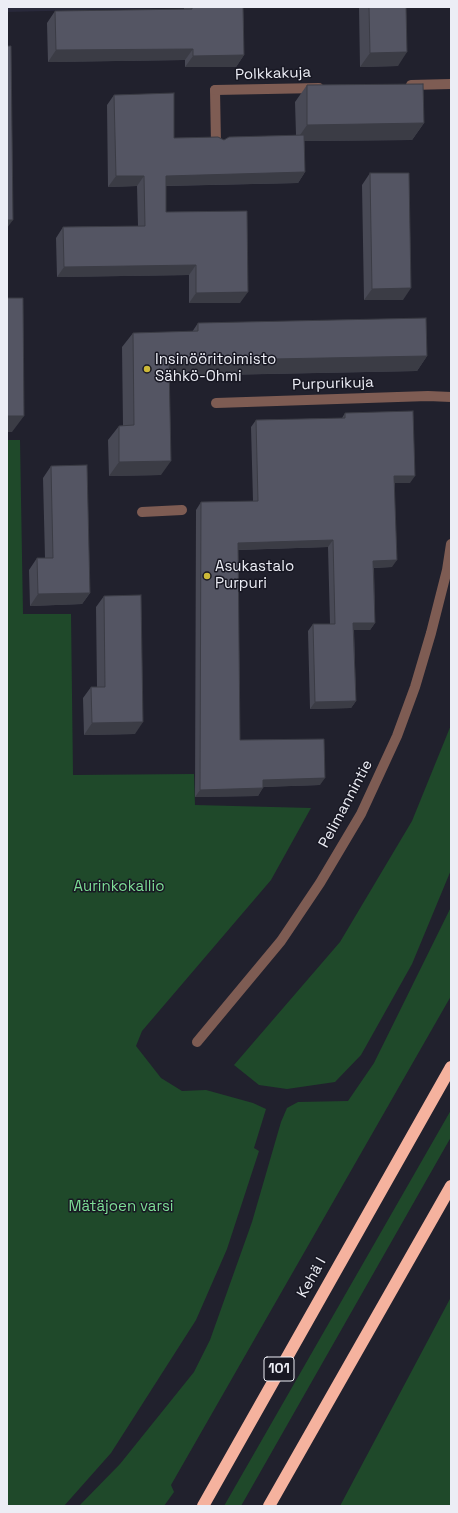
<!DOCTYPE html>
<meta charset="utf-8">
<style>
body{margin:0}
#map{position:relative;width:458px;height:1513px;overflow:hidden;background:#21212d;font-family:"Space Grotesk",sans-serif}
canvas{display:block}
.frame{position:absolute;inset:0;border:8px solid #ecedf5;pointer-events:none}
</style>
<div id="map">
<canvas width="458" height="1513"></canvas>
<div class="frame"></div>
</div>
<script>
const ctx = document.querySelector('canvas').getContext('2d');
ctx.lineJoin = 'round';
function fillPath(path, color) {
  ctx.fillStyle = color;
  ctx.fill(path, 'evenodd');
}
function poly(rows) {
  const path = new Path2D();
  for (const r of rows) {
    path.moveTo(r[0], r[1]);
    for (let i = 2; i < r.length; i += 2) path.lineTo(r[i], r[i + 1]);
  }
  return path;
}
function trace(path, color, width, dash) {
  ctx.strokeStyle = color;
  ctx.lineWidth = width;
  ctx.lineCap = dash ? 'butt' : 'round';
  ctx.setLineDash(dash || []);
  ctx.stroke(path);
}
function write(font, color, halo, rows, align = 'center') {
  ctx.font = font + ' "Space Grotesk",sans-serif';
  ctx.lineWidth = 3;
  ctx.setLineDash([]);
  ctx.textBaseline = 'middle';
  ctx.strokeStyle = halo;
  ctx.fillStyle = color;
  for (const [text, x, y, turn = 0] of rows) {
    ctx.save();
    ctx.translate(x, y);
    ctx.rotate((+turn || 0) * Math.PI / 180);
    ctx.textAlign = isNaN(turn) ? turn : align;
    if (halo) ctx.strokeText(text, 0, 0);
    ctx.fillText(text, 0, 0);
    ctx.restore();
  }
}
fillPath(poly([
 [7,7,166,7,166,8,7,12]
]), '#29293b');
fillPath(poly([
 [7,440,20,440,23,614,71,614,73,775,194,774,195,805,311,808,271,880,142,1031,136,1046,161,1078,182,1091,206,1090,253,1103,266,1109,254,1148,259,1151,227,1249,196,1320,111,1453,64,1506,7,1506],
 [451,725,451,870,412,964,361,1055,335,1082,287,1089,259,1085,234,1065,340,942,412,821],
 [451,907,451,996,171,1485,174,1492,164,1506,79,1506,120,1464,194,1372,210,1340,252,1222,281,1122,287,1108,298,1102,348,1101,374,1063],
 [451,1110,451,1137,241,1506,224,1506],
 [451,1297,451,1506,340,1506]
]), '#1f492a');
trace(poly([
 [215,90,216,144],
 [142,512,182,510]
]), '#7e5c53', 10);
trace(poly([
 [411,85,451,84],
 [215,90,319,88],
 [216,403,428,396,451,397],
 [197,1042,281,941,320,883,361,814,397,736,415,687,431,633,447,570,451,544]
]), '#7e5c53', 10);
trace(poly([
 [203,1506,451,1067],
 [269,1506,451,1186]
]), '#f5b29e', 12);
fillPath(poly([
 [184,7,243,7,244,55,236,67,185,67,185,60,48,62,47,23,55,11,184,10],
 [359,7,406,7,398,66,360,67],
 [307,85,424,123,412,140,304,141,305,172,298,183,166,186,166,212,240,303,189,303,189,275,57,277,56,238,63,227,138,226,137,186,108,187,107,105,114,95,174,138,224,140,296,135,295,102],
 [370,173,403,300,364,300,362,185],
 [198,323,427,356,417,371,170,376,161,475,109,476,108,440,119,426,123,426,122,347,133,333,192,332],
 [345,413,410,483,395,483,392,567,374,568,375,623,370,630,354,630,356,701,351,708,310,709,308,631,313,624,330,624,328,547,238,550,240,740,320,785,263,787,258,796,195,797,196,510,201,502,253,501,251,427,256,420,342,418],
 [51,466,90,593,82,604,30,606,29,570,37,558,45,558,43,478],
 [104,596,135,734,84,735,83,698,91,687,97,687,96,607]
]), '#484955');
fillPath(poly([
 [193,49,185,60,48,62,56,50],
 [407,52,398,66,360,67,370,53],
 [244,55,236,67,185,67,193,56],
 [424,123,412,140,296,141,307,125],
 [305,172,298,183,158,186,166,176],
 [116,176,144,176,137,186,108,187],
 [7,220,13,220,7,228],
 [196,265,189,275,57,277,64,267],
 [411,288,403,300,364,300,372,289],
 [248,292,240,303,189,303,196,293],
 [427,356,417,371,159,376,169,361],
 [7,416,24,416,12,432,7,432],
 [171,461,161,475,109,476,119,462],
 [394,476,415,476,410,483,390,483],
 [333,540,328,547,233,550,238,543],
 [397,560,392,567,368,568,373,561],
 [90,593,82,604,30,606,38,594],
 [353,623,375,623,370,630,348,630],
 [356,701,351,708,310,709,315,702],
 [143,722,135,734,84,735,92,723],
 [325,778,320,785,258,787,263,780],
 [263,788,258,796,195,797,200,790]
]), '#3b3c45');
const building = poly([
 [192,7,243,7,244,55,193,56,193,49,56,50,55,11,192,9,192,7],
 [369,7,406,7,407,52,370,53,369,7],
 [7,46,11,46,13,220,7,220,7,46],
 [423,84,424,123,307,125,307,85,423,84],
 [174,93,174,138,218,137,224,140,229,137,304,135,305,172,166,176,166,212,247,211,248,292,196,293,196,265,64,267,63,227,145,226,144,176,116,176,114,95,174,93],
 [370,173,409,173,411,288,372,289,370,173],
 [7,298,23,298,24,416,7,416,7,298],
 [426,318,427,356,169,361,171,461,119,462,119,426,134,425,133,333,198,331,198,323,426,318],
 [413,411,415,476,394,476,397,560,373,561,375,623,353,623,356,701,315,702,313,624,335,624,333,540,238,543,240,740,324,739,325,778,263,780,263,788,200,790,201,502,258,501,256,420,345,418,345,413,413,411],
 [87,465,90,593,38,594,37,558,53,558,51,466,87,465],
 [141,595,143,722,92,723,91,687,105,687,104,596,141,595]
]);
fillPath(building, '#545563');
trace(building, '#3b3c45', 1);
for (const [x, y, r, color] of [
 [147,369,4,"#cdb938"],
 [207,576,4,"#cdb938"]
]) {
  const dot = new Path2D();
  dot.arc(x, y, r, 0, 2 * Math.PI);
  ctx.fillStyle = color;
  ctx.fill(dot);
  trace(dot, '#181823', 1.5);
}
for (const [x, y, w] of [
 [279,1369,30]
]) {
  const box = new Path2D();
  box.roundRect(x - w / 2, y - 12, w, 24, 3);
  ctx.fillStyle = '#181823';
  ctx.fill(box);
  trace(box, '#ecedf5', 1);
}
write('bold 14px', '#ecedf5', null, [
 ["101",279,1369]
]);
write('15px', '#ecedf5', '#181823', [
 ["Polkkakuja",273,74,-2],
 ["Purpurikuja",333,384,-2],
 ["Pelimannintie",346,804,-62],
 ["Kehä I",312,1278,-61]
]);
write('15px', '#ecedf5', '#181823', [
 ["Insinööritoimisto",155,360],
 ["Sähkö-Ohmi",155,377],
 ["Asukastalo",215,567],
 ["Purpuri",215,584]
], 'left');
write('15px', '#7ddd96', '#181823', [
 ["Aurinkokallio",119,887],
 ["Mätäjoen varsi",121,1207]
]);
</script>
